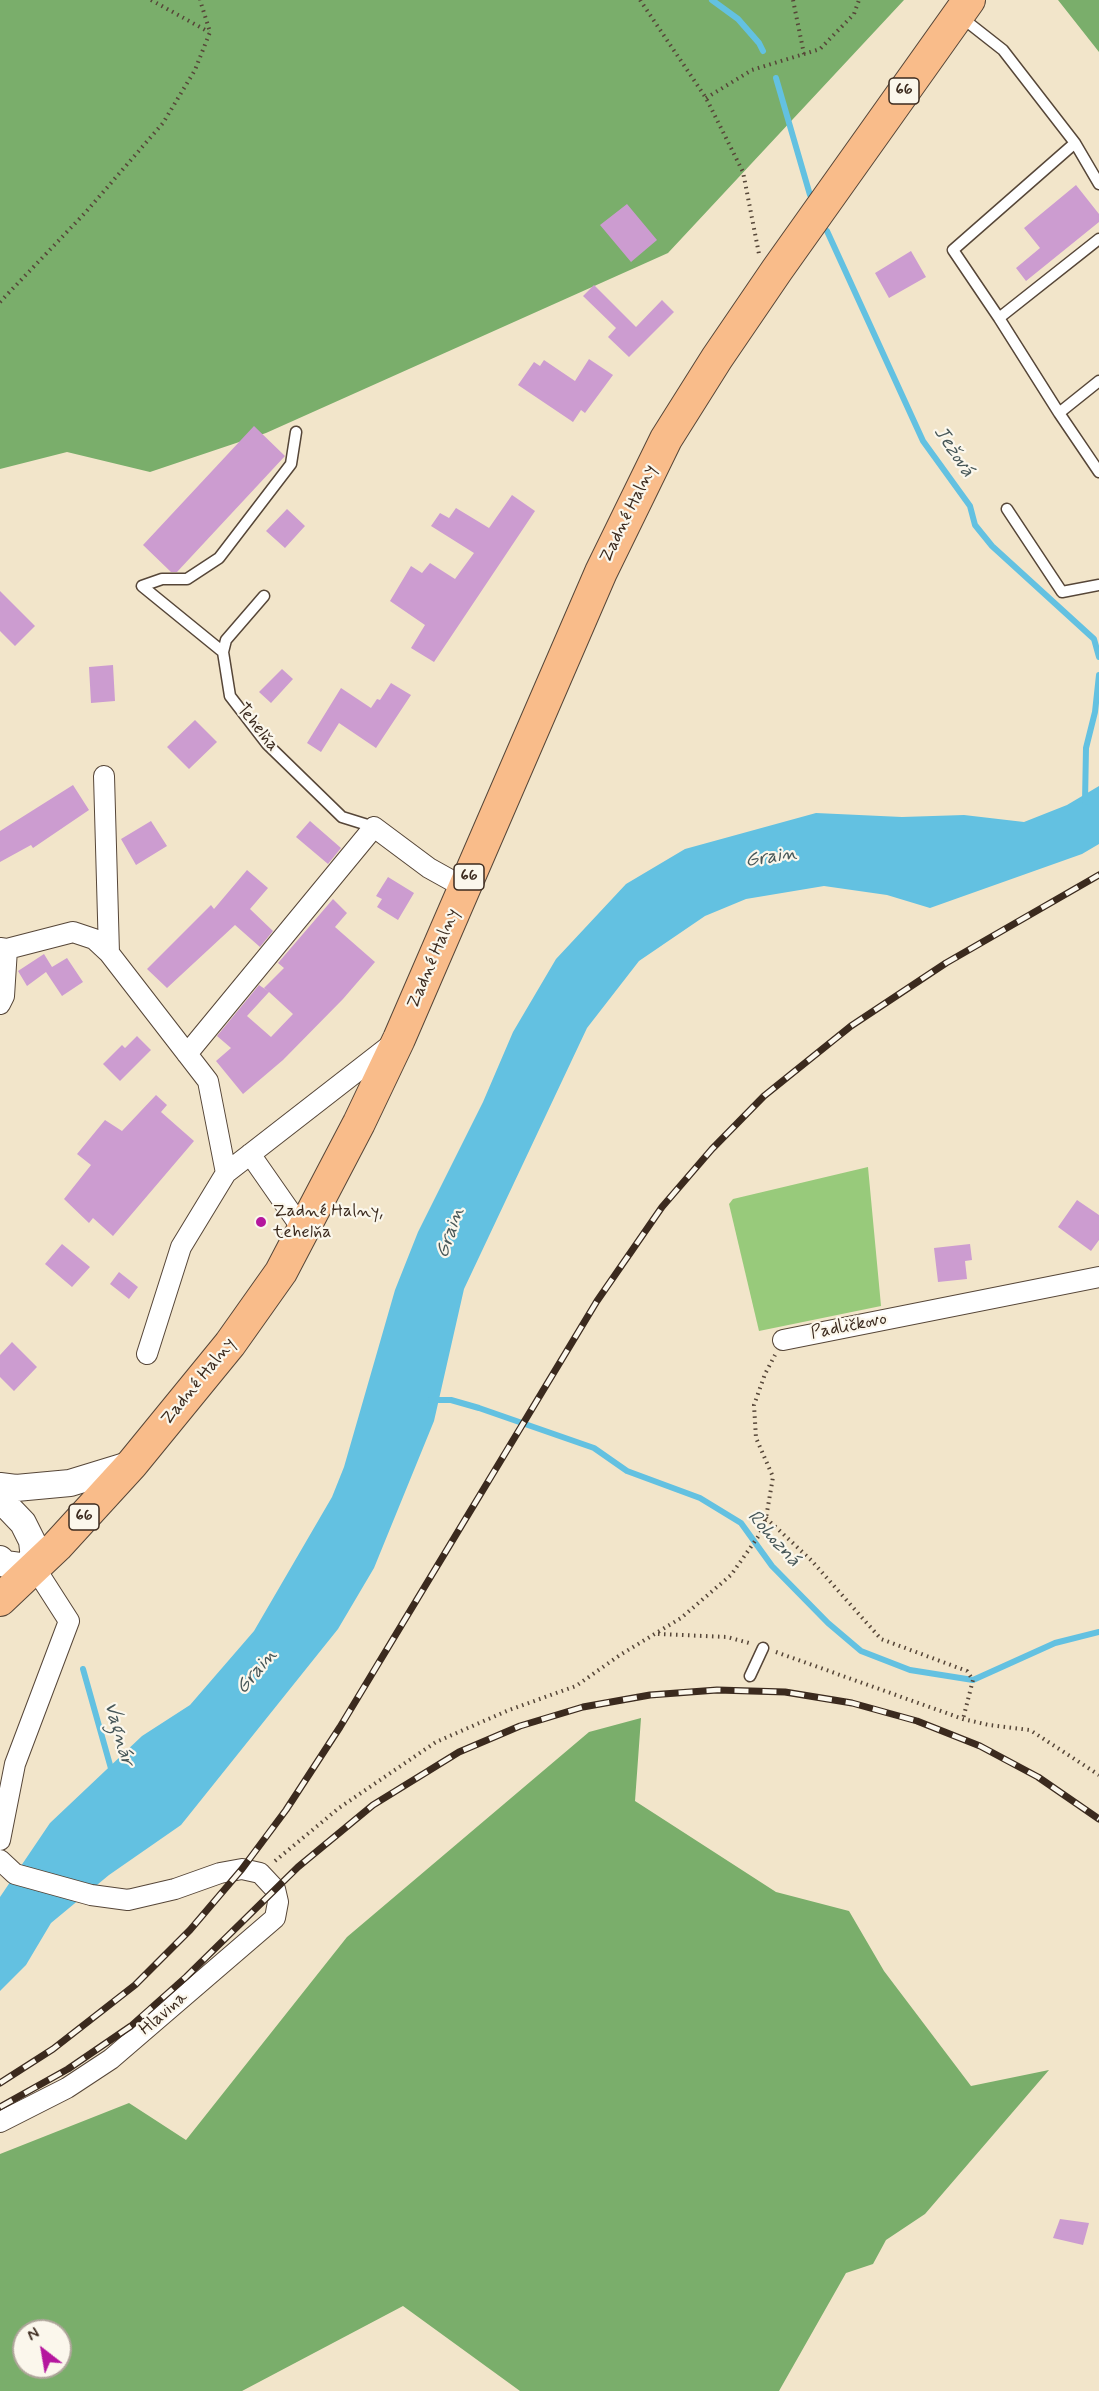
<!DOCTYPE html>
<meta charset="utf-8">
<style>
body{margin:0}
#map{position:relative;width:1099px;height:2391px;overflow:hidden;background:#f2e5ca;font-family:Mynerve,sans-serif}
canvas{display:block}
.north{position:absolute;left:12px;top:2319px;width:60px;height:60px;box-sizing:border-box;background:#fbf7ec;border:2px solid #aea59a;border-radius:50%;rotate:329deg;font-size:16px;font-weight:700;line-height:24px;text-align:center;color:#3b2a1e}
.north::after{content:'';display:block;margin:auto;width:21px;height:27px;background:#b5179e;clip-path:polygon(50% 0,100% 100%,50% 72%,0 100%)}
</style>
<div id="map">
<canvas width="1099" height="2391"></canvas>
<div class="north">N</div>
</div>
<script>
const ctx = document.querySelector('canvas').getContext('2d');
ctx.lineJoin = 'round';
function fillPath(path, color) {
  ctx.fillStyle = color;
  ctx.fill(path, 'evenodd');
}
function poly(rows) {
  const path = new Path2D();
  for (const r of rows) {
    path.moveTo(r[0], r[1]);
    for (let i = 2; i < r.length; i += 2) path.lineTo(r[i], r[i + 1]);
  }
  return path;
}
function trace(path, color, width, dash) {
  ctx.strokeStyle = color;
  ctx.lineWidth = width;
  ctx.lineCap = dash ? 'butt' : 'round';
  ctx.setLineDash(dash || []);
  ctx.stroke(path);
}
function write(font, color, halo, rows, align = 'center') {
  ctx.font = font + ' Mynerve,sans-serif';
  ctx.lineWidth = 4.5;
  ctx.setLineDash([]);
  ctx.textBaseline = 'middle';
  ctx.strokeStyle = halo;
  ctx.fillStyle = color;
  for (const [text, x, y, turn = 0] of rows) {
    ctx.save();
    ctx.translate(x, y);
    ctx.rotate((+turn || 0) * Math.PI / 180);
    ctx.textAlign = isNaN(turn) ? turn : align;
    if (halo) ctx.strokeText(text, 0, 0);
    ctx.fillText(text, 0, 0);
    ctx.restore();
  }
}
fillPath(poly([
 [868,1167,881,1306,759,1331,729,1204,733,1199]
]), '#98ca7b');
fillPath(poly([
 [0,0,904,0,668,253,266,433,150,472,67,452,0,469],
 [1058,0,1099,0,1099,52],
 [641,1718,635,1801,776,1892,849,1911,884,1971,971,2086,1049,2070,925,2214,886,2240,873,2264,846,2273,779,2391,520,2391,403,2306,242,2391,0,2391,0,2154,129,2103,186,2140,347,1937,589,1732],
 [24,2331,60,2331,60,2367,24,2367]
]), '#7aae6b');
fillPath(poly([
 [1099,786,1099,844,1082,854,930,908,887,895,824,886,746,899,705,916,639,961,587,1028,464,1289,434,1421,374,1568,338,1629,181,1825,109,1875,51,1923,26,1965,0,1991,0,1897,50,1823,142,1736,190,1705,254,1631,332,1497,344,1467,395,1290,418,1232,483,1102,513,1032,556,959,626,884,685,849,816,813,902,817,964,815,1024,822,1067,805]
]), '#63c1e1');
trace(poly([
 [712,0,738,19,759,43,763,51],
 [776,78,810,195],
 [827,231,923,441,970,506,975,525,992,546,1094,639,1099,657],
 [1085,802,1086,748,1095,712,1099,675],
 [431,1400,451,1400,479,1408,594,1448,627,1471,700,1498,741,1523,772,1566,828,1623,861,1651,910,1670,973,1680,1055,1643,1099,1632],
 [83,1669,112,1772]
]), '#63c1e1', 6);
fillPath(poly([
 [1076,185,1099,214,1099,222,1026,281,1016,268,1040,248,1024,228],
 [627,204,657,240,631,262,600,225],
 [911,251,926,277,889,298,875,273],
 [594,285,636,327,662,300,674,312,629,357,608,337,616,328,583,296],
 [589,359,613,375,585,413,581,410,573,422,518,385,534,362,540,366,544,360,575,381],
 [254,426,285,456,177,572,171,572,143,545],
 [512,495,535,511,434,662,411,648,425,625,390,601,411,566,422,573,430,563,455,579,474,553,431,526,440,513,449,518,456,508,489,528],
 [287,509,305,526,285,548,266,531],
 [0,591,35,626,15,646,0,631],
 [113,665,115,701,91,703,89,667],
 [282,669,293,679,271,703,259,692],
 [391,683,411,695,376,748,339,723,321,752,307,743,341,688,371,708,377,699,380,700],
 [195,720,217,742,189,769,167,747],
 [73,785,89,810,33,848,31,845,0,862,0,831],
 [151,821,167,846,136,865,121,839],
 [310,821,341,848,328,864,296,837],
 [247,870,268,888,250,909,273,931,260,947,235,925,167,988,147,969,211,905,214,909],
 [388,877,414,893,398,920,377,907,382,899,376,896],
 [333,899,347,913,335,927,375,962,343,999,283,1060,243,1094,216,1061,231,1048,217,1036,259,985,268,991,264,988,284,968,278,963],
 [269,992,293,1014,271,1037,247,1016],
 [44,954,52,967,67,958,83,982,62,996,46,972,27,986,18,971],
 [137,1036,151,1050,120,1081,103,1064,122,1045,125,1048],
 [156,1095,167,1105,161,1112,194,1141,113,1236,93,1218,89,1223,64,1199,91,1165,77,1154,105,1120,122,1131],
 [1077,1200,1099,1215,1099,1240,1091,1251,1058,1227],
 [62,1244,90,1267,72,1287,45,1264],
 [970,1244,972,1260,965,1261,967,1279,938,1282,934,1248],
 [119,1272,138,1287,129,1299,110,1284],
 [12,1342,37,1367,14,1391,0,1377,0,1355],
 [1060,2219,1089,2223,1083,2245,1053,2238]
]), '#cc9cd0');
const service = poly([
 [961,17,1003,50,1075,143,1099,184],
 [1075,143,953,250,999,318,1099,239],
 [999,318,1059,413,1099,381],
 [1059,413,1099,472],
 [1007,509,1062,592,1099,585],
 [264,596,226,640,223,652,230,696,267,744,342,817,374,827],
 [223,652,142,586,162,579,187,579,219,558,291,464,296,432],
 [750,1676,763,1648]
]);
const minor = poly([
 [0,948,7,949,73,932,94,939,109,953,104,776],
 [109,953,208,1081,226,1173],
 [0,1004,4,996,7,949],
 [187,1054,374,827,429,868,465,888],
 [250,1154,303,1230],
 [783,1340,1099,1277],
 [147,1354,181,1247,226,1173,392,1044],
 [0,1840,15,1764,69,1621,35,1568],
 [0,1860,15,1874,91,1895,128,1900,175,1889,220,1873,242,1869,260,1873,275,1889,278,1902,275,1918,111,2059,67,2088,0,2122]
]);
const tertiary = poly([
 [0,1486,16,1488,70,1483,132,1464],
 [0,1499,23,1523,32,1541,35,1568,5,1564,0,1559]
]);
const primary = poly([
 [0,1600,57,1546,132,1464,230,1344,281,1272,359,1123,399,1039,601,572,666,439,717,358,777,270,969,0]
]);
trace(service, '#564638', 13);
trace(minor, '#564638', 22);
trace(tertiary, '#564638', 28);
trace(primary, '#564638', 34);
trace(poly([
 [151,0,209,32],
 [640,0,706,98,743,172,759,254],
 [793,0,804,54],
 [706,98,752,70,820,49,854,14,859,0],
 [0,302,85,213,163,123,195,70,210,32,200,0],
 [766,1518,811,1560,881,1639,967,1671,973,1680,963,1719],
 [658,1634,727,1637,749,1643],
 [776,1652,963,1719,989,1725,1030,1730,1099,1775],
 [275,1861,339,1808,436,1742,509,1710,576,1686,620,1655,681,1618,731,1575,760,1534,766,1518,773,1477,756,1438,754,1405,765,1374,775,1355]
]), '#564638', 4, [1.5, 4.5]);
trace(service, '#fff', 10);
trace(minor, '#fff', 20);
trace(tertiary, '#fff', 26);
trace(primary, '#f9bc8a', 32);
const rail = poly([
 [0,2083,53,2049,135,1985,190,1930,242,1869,286,1810,340,1727,597,1301,662,1207,712,1149,764,1096,851,1026,946,963,1099,875],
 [0,2107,68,2069,131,2026,186,1977,298,1867,373,1805,459,1752,520,1726,583,1707,650,1695,717,1690,785,1692,852,1703,917,1721,980,1746,1038,1777,1099,1819]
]);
trace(rail, '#3b2a1e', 7);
trace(rail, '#fbf7ec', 4.5, [14]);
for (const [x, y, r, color] of [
 [261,1222,6,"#b5179e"]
]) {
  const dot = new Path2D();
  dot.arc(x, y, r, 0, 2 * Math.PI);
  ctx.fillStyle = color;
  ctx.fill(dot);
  trace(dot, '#fbf7ec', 2);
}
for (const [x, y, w] of [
 [904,91,30],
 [469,877,30],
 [84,1517,30]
]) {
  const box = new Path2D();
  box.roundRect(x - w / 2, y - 13, w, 26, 4.5);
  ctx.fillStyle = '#fbf7ec';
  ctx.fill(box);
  trace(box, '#3b2a1e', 1.5);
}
write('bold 16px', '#3b2a1e', null, [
 ["66",904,91],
 ["66",469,877],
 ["66",84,1517]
]);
write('18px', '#3b2a1e', '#fbf7ec', [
 ["Zadné Halny",629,514,-64],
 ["Tehelňa",257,728,51],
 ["Zadné Halny",434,959,-67],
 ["Padličkovo",849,1327,-11],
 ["Zadné Halny",199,1382,-51],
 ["Hlavina",164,2014,-41]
]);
write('18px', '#3b2a1e', '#fbf7ec', [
 ["Zadné Halny,",273,1212],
 ["tehelňa",273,1233]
], 'left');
write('italic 20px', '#475758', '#fbf7ec', [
 ["Ježová",953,452,56],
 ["Grain",771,858,-9],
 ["Grain",451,1233,-71],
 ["Rohozná",773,1539,48],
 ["Grain",257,1672,-50],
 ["Vagnár",118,1734,74]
]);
</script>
